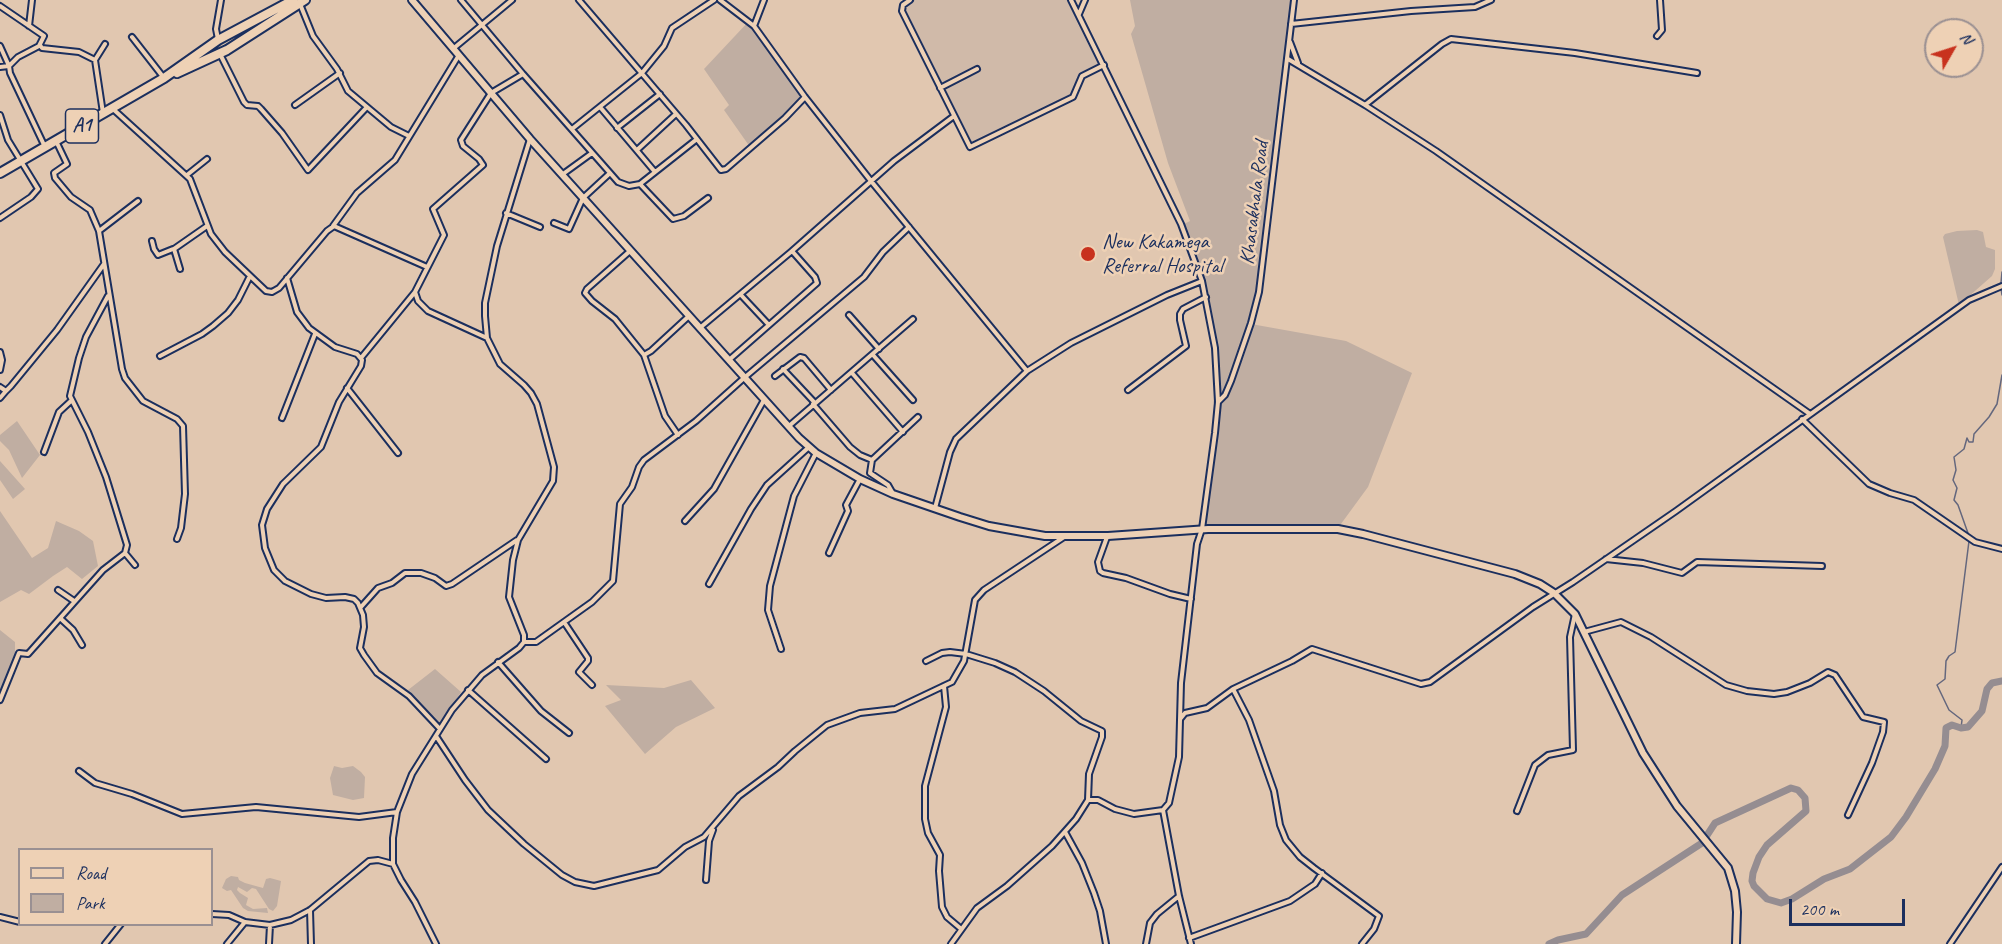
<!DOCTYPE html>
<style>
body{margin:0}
#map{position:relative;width:2002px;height:944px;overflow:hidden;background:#e1c7b0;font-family:Caveat,sans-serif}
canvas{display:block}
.legend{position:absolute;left:18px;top:848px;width:195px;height:78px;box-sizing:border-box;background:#eed1b5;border:2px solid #9a9092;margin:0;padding:8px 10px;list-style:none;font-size:18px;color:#1b2f5e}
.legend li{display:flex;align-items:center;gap:12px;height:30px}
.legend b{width:30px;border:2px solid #9a9092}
.north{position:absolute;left:1924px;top:18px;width:60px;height:60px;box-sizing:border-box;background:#eed1b5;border:2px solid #9a9092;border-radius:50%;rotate:51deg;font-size:16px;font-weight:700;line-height:24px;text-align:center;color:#1b2f5e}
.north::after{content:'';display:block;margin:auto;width:21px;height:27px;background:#c8321e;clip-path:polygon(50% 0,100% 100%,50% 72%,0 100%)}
.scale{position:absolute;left:1789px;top:899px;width:116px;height:27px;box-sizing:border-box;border:3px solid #1b2f5e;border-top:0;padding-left:8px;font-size:18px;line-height:21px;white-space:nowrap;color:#1b2f5e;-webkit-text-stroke:4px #eed1b5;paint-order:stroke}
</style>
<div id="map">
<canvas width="2002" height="944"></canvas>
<ul class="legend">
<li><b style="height:8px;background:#eed1b5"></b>Road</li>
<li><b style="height:16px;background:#c0aea2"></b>Park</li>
</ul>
<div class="north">N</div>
<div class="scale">200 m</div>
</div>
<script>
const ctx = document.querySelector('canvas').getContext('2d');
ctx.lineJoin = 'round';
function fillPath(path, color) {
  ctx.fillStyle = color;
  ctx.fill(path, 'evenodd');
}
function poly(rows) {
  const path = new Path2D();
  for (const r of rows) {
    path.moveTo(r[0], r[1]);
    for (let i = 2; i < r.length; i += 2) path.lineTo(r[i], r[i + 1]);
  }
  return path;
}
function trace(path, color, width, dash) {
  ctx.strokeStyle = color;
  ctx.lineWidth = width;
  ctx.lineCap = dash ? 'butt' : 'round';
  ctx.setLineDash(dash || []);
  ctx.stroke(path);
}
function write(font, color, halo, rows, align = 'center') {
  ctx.font = font + ' Caveat,sans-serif';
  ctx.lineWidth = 5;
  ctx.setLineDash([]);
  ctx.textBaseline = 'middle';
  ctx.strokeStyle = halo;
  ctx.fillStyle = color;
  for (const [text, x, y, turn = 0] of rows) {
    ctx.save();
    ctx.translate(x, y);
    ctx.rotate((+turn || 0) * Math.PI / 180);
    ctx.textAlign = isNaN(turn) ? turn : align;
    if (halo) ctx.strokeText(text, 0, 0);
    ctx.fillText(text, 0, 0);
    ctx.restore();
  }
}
fillPath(poly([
 [912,0,1070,0,1103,65,1083,74,1075,94,970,147,903,11,903,7]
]), '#d0baa9');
fillPath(poly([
 [1130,0,1292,0,1284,57,1282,101,1255,312,1251,324,1346,341,1412,373,1368,487,1338,528,1202,529,1216,433,1216,348,1206,293,1182,225,1190,221,1168,163,1131,34,1135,26],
 [749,21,805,97,750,147,724,110,729,105,704,69],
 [1977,230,1983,232,1986,247,1995,250,1995,269,1992,276,1959,305,1943,237,1945,234,1957,231],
 [17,421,40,455,22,478,9,450,0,441,0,435],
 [0,461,25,489,13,499,0,480],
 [0,511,32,558,48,548,56,521,79,531,93,541,98,566,82,579,67,567,53,576,29,594,21,590,0,602],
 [0,630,15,642,15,656,0,690],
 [435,669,461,692,440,725,408,690],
 [691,680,715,708,676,727,645,754,605,706,621,700,606,685,664,688],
 [334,766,342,768,353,766,361,772,365,777,364,798,353,800,333,795,330,778],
 [231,876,238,877,239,880,245,883,263,888,266,879,270,878,281,881,277,906,273,911,269,909,256,889,252,888,247,892,238,887,237,890,240,893,248,898,246,905,253,909,267,908,268,913,248,911,243,908,231,890,227,891,222,888,226,879]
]), '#c0aea2');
trace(poly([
 [2001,283,2002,272],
 [2001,289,2002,295],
 [1969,536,1958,505,1954,500,1957,488,1953,480,1956,470,1954,457,1964,449,1967,438,1969,442,1973,442,1974,434,1989,417,1997,404,2002,375],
 [1961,728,1962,720,1949,710,1937,685,1945,679,1946,661,1949,656,1955,652,1969,541]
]), '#64677d', 1.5);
trace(poly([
 [1549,944,1558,940,1586,934,1622,895,1702,843,1715,823,1791,788,1798,790,1805,798,1806,811,1767,845,1759,857,1753,873,1752,881,1754,886,1767,899,1781,903,1792,899,1824,879,1850,869,1891,837,1906,817,1935,769,1945,746,1946,728,1952,725,1961,728,1968,727,1982,711,1987,689,1992,683,2002,681]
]), '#958d91', 7);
const street = poly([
 [461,0,523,74,618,182,629,186,640,184,697,139],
 [579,0,686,125,721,170,726,169,785,118,805,97],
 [720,0,754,26,805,97,871,181,1027,371],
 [910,0,903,5,902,11,970,147,1073,97,1082,76,1104,65],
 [300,4,313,36,337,69,348,91,391,127,409,136],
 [0,6,44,36,39,46,18,57,9,66,10,73,45,147],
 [1079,14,1085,0],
 [1291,24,1411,11,1475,7,1491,0],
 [29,26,32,0],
 [754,26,764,0],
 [1657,36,1662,30,1660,0],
 [132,37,164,78],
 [218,39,216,29,221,0],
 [1290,42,1298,63],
 [40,45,42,48,79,52,95,60],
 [0,46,9,66,0,67],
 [454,48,512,0],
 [220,54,244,102,247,105,258,106,261,109,282,133,308,170,367,107],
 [1288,59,1365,105,1436,151,1810,414],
 [940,88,977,69],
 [295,105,340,73],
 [1365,105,1442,44,1451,39,1575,53,1697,73],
 [600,107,655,172],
 [113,109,190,179,211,234,225,252,266,291,272,292,279,288,327,231,334,226,427,267],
 [103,113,95,60,105,44],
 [0,115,8,140,38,189,31,197,0,218],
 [617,128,660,94],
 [572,129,642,73,664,46,672,28,714,0],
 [56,141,67,164,54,173,55,178,71,197,90,210,99,231,122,369,125,378,143,401,177,419,183,426,185,494,181,528,177,539],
 [637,150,676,114],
 [563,174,592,153],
 [187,175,207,159],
 [640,184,673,219,684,216,708,198],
 [506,213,540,227],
 [554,223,569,229,583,198,609,174],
 [333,226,357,193,395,160,459,55],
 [99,231,138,201],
 [152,241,154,249,158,255,173,249],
 [630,251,587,289,585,293,592,301,615,319,644,355],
 [180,269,174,249,207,226],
 [287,278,297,312,309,328,335,347,357,354,362,360,361,366,339,402,321,447,283,484,267,509,262,525,265,548,274,570,285,581,311,594,326,598,345,597,354,599,358,603,363,615,364,627,360,648,364,655,377,673,409,696,440,729],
 [741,295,769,325],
 [108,296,86,337,79,358,70,396,88,432,106,477,127,545,125,553,135,565],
 [849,315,879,349],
 [701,327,792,251,894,161,954,116],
 [487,338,428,311,418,301,415,292,444,235,433,209,483,165,479,159,463,146,461,140,491,93,523,74],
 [0,352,2,360,0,370],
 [873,355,913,400],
 [160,356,202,334,213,326,228,313,238,300,250,276],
 [361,358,415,292],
 [729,360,817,283,815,277,792,251],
 [783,369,815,403],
 [852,373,903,432],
 [775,376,800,357,804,358,831,390],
 [0,387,6,391,11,386,57,330,104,264],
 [347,388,398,453],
 [1128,390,1186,346,1180,320,1180,314,1183,309,1206,297],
 [0,398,6,391],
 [1218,402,1225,395,1231,381,1251,323,1259,292,1294,0],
 [813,404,850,447,860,455,872,460],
 [282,418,315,334],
 [1802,419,1869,484,1890,493,1914,500,1975,542,2002,549],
 [789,426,913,319],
 [678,435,665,416,644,355,651,351,689,316],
 [44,452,59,412,72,400],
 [892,492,888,485,870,473,872,460,918,417],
 [935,508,950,452,956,439,1027,371,1071,343,1167,295,1202,281],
 [685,521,714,489,764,400],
 [1107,537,1098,562,1100,571,1103,573,1126,578,1170,594,1191,599],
 [829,553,848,511,846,505,860,479],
 [1606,559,1643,563,1682,573,1697,562,1822,566],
 [709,584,751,509,767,485,809,447],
 [58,590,74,601],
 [361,607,378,588,392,583,405,573,421,573,435,578,446,586,452,584,517,540],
 [60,618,73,630,82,645],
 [564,622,588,658,588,661,579,672,592,685],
 [1584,632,1621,622,1651,637,1726,685,1747,691,1774,694,1787,692,1810,683,1828,672,1835,675,1863,717,1884,722,1883,732,1872,763,1848,815],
 [524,642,536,642,592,602,613,581,620,504,632,487,639,467,644,460,696,421,744,378,864,277,883,252,909,227],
 [524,642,524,635,509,597,513,560,518,540,553,481,554,467,537,404,531,393,524,385,500,364,487,338,485,316,485,303,497,246,530,139],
 [781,649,768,610,770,586,794,496,816,453],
 [926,661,942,653,950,652,966,654,995,663,1015,672,1044,691,1081,721,1102,731,1102,737,1089,774,1088,800],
 [498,662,541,711,569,733],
 [944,686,946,707,925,786,925,819,928,833,940,855,939,871,942,907,947,917,960,928],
 [1233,689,1249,720,1274,791,1280,825,1286,840,1300,857,1314,868,1379,916,1374,929,1362,944],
 [468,690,546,759],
 [0,700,19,653,28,654,103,570,125,553],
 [1181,718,1185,713,1207,708,1233,689,1292,661,1312,649,1421,684,1430,682,1533,607,1573,582,1676,511,1969,300,2002,286],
 [436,736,465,780,488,810,524,844,562,875,575,882,594,886,658,870,685,847,704,837,739,796,778,767,795,751,827,725,860,713,895,709,952,682,964,661,975,600,984,590,1064,537],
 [79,771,95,783,132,794,182,814,256,807,359,817,397,812],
 [1163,810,1179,896,1191,944],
 [1517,811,1535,765,1548,755,1573,750,1570,637,1575,614],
 [1065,832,1082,863,1094,893,1100,911,1106,944],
 [706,880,709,841,713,830],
 [310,910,311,944],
 [212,914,229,915,245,922,270,925,291,920,310,910,369,861,378,860,393,864],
 [0,917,20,922],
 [1189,938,1290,901,1315,884,1322,873],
 [105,944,121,924],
 [227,944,245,922],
 [269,944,270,925],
 [436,944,415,902,401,880,393,864,393,838,397,812,412,774,452,710,482,675,519,648,524,642],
 [951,944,977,908,1007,886,1052,846,1076,819,1088,800,1098,800,1115,809,1134,814,1163,810,1169,803,1179,757,1181,683,1197,544,1202,529,1215,433,1218,402,1215,348,1202,281,1181,224,1071,0],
 [1146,944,1150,923,1157,914,1179,896],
 [1950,944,2002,867]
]);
const secondary = poly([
 [412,0,530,139,799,438,816,453,860,479,893,494,960,517,989,526,1045,536,1108,536,1208,529,1338,529,1363,534,1515,574,1540,584,1554,593,1575,614,1643,753,1677,806,1728,868,1735,891,1737,912,1736,944]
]);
const highway = poly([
 [177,73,227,50,305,0],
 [0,173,164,78,218,40,293,0]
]);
trace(street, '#1b2f5e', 8);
trace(secondary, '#1b2f5e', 10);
trace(highway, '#1b2f5e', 12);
trace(street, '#eed1b5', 4);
trace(secondary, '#eed1b5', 6);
trace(highway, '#eed1b5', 8);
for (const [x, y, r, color] of [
 [1088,254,8,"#c8321e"]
]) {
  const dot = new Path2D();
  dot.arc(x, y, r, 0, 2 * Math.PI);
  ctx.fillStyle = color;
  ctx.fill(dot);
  trace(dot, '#eed1b5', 2);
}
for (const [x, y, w] of [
 [82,126,33]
]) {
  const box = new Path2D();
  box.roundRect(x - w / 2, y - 17, w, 34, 4.5);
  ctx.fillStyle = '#eed1b5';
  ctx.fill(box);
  trace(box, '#1b2f5e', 1.5);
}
write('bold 20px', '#1b2f5e', null, [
 ["A1",82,126]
]);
write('21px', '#1b2f5e', '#eed1b5', [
 ["Khasakhala Road",1255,203,-83]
]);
write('21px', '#1b2f5e', '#eed1b5', [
 ["New Kakamega",1102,242],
 ["Referral Hospital",1102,266]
], 'left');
</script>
